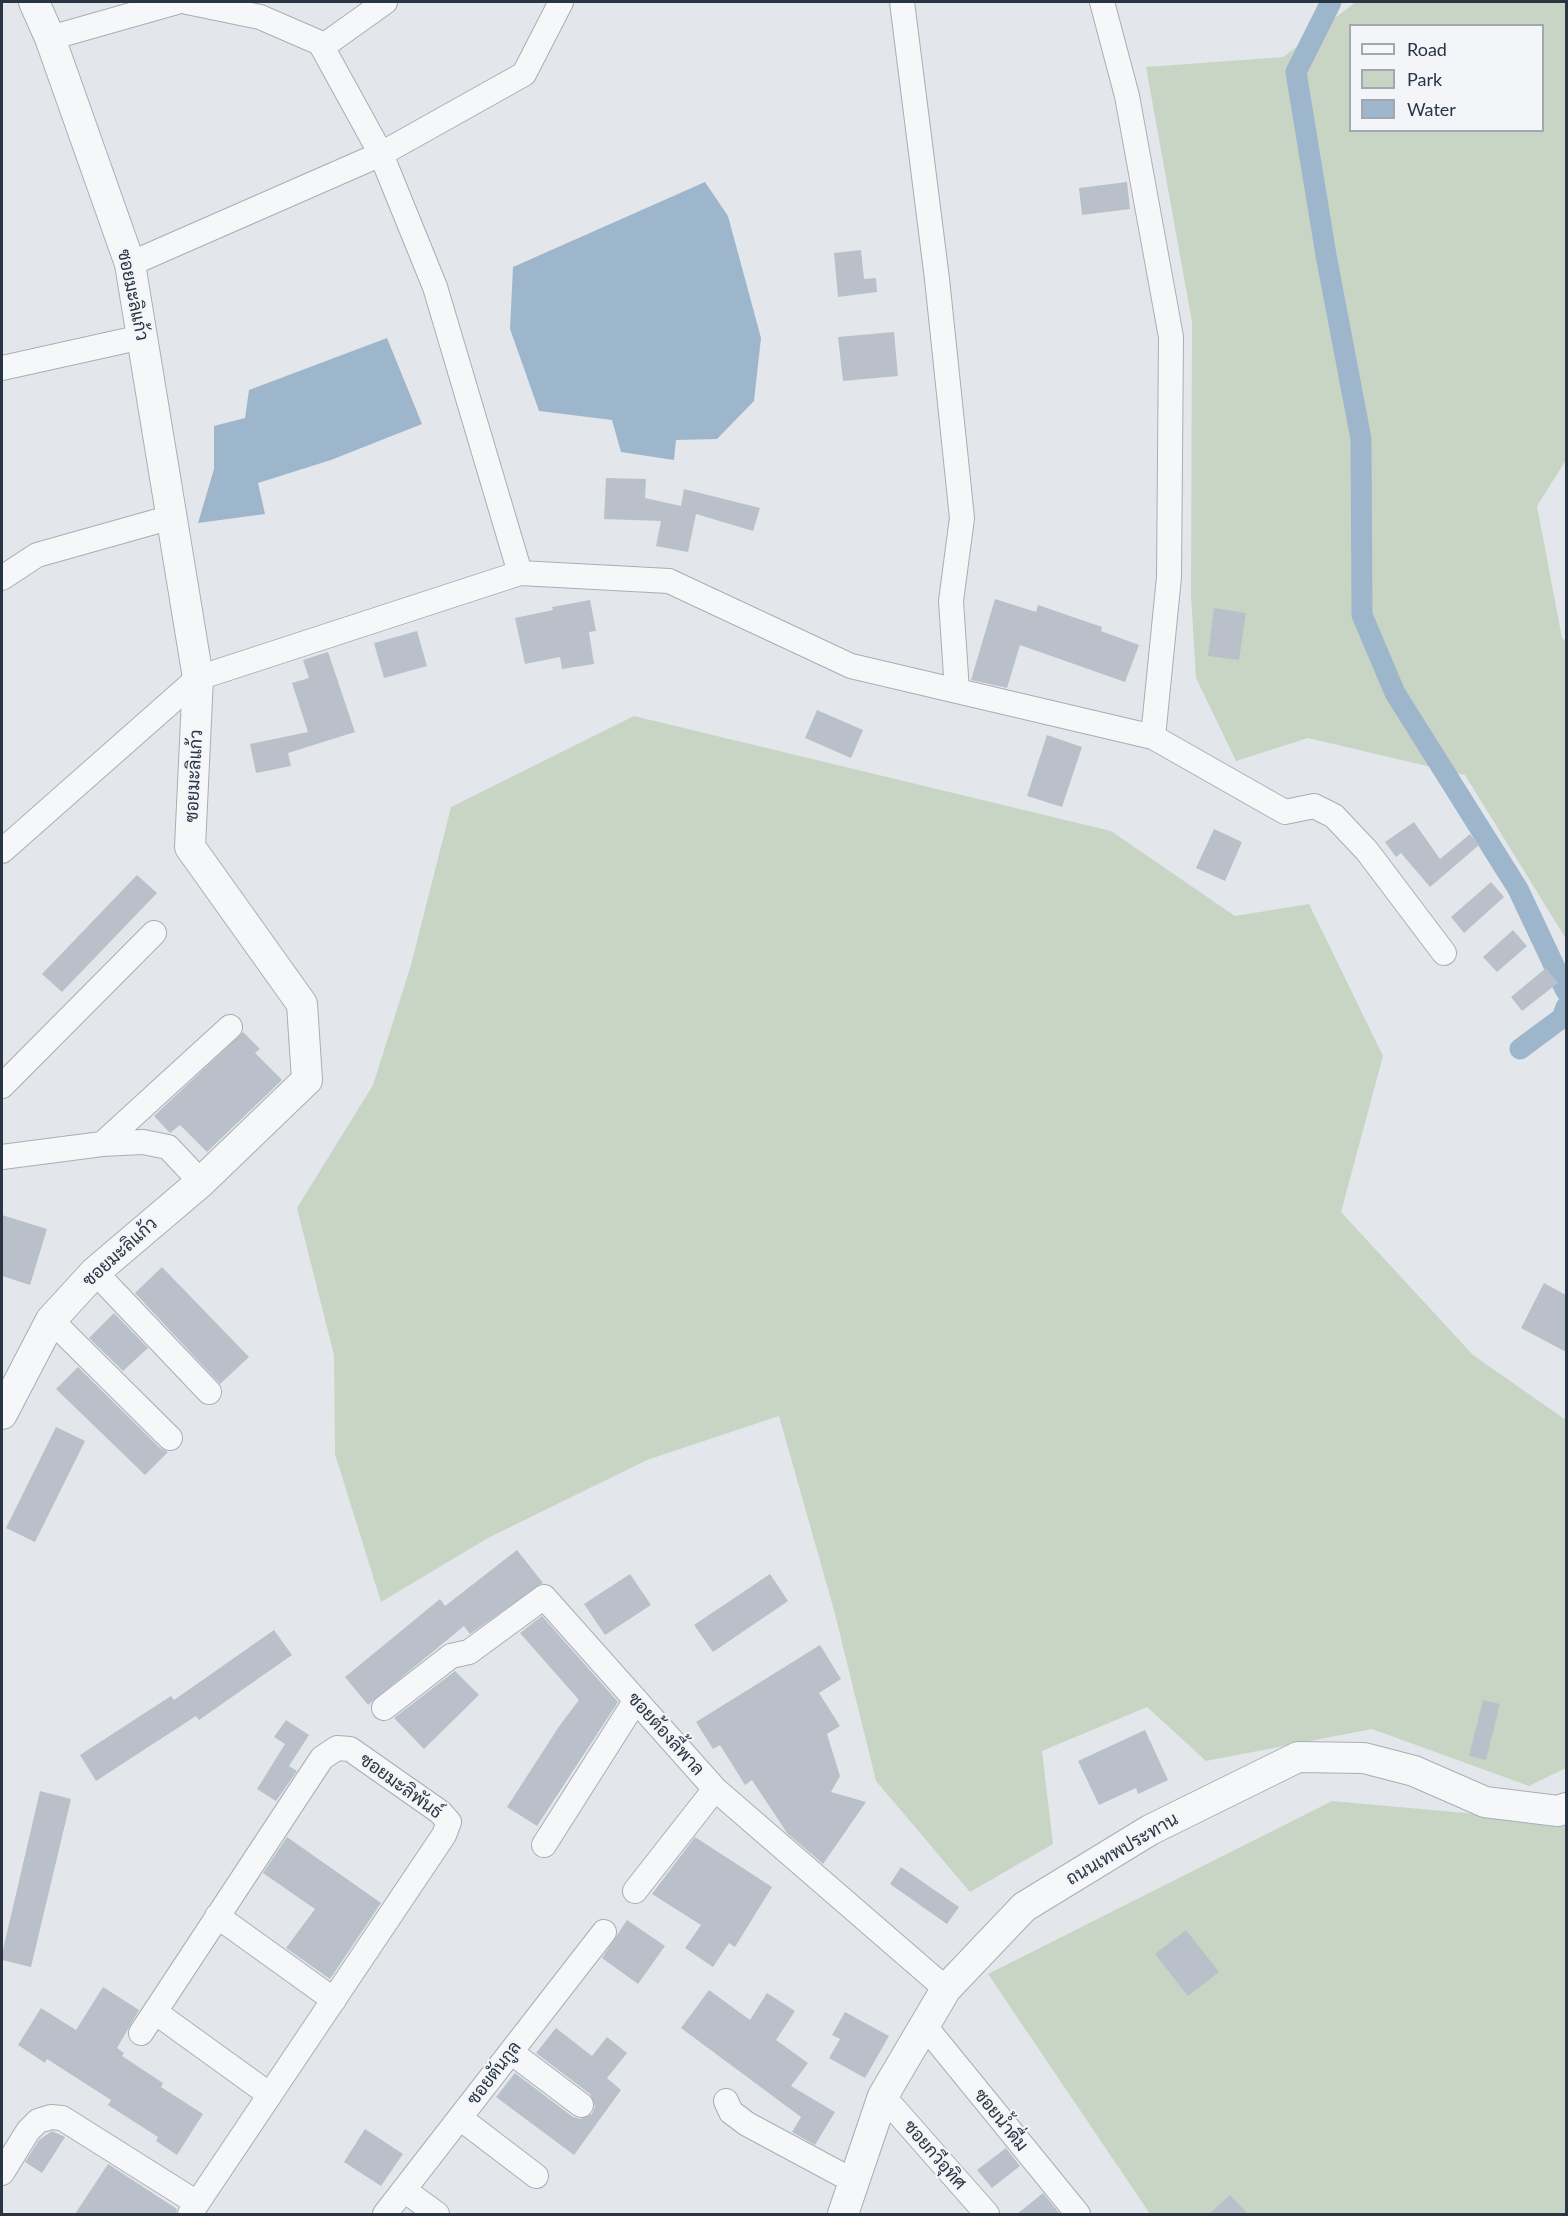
<!DOCTYPE html>
<meta charset="utf-8">
<style>
body{margin:0}
#map{position:relative;width:1568px;height:2216px;overflow:hidden;background:#e3e7eb;font-family:Lato,sans-serif}
canvas{display:block}
.frame{position:absolute;inset:0;border:3px solid #2a3544;pointer-events:none}
.legend{position:absolute;left:1349px;top:24px;width:195px;height:108px;box-sizing:border-box;background:#f3f5f8;border:2px solid #a3a8b0;margin:0;padding:8px 10px;list-style:none;font-size:18px;color:#2a3544}
.legend li{display:flex;align-items:center;gap:12px;height:30px}
.legend b{width:30px;border:2px solid #a3a8b0}
</style>
<div id="map">
<canvas width="1568" height="2216"></canvas>
<div class="frame"></div>
<ul class="legend">
<li><b style="height:8px;background:#f6f7f9"></b>Road</li>
<li><b style="height:16px;background:#c9d5c4"></b>Park</li>
<li><b style="height:16px;background:#9eb6cc"></b>Water</li>
</ul>
</div>
<script>
const ctx = document.querySelector('canvas').getContext('2d');
ctx.lineJoin = 'round';
function fillPath(path, color) {
  ctx.fillStyle = color;
  ctx.fill(path, 'evenodd');
}
function poly(rows) {
  const path = new Path2D();
  for (const r of rows) {
    path.moveTo(r[0], r[1]);
    for (let i = 2; i < r.length; i += 2) path.lineTo(r[i], r[i + 1]);
  }
  return path;
}
function trace(path, color, width, dash) {
  ctx.strokeStyle = color;
  ctx.lineWidth = width;
  ctx.lineCap = dash ? 'butt' : 'round';
  ctx.setLineDash(dash || []);
  ctx.stroke(path);
}
function write(font, color, halo, rows, align = 'center') {
  ctx.font = font + ' Lato,Sarabun,sans-serif';
  ctx.lineWidth = 4.5;
  ctx.setLineDash([]);
  ctx.textBaseline = 'middle';
  ctx.strokeStyle = halo;
  ctx.fillStyle = color;
  for (const [text, x, y, turn = 0] of rows) {
    ctx.save();
    ctx.translate(x, y);
    ctx.rotate((+turn || 0) * Math.PI / 180);
    ctx.textAlign = isNaN(turn) ? turn : align;
    if (halo) ctx.strokeText(text, 0, 0);
    ctx.fillText(text, 0, 0);
    ctx.restore();
  }
}
fillPath(poly([
 [1356,2,1566,2,1566,460,1537,506,1562,638,1566,641,1566,939,1465,775,1308,738,1236,761,1196,678,1191,596,1192,322,1146,67,1283,57],
 [1350,26,1542,26,1542,130,1350,130],
 [634,716,1111,831,1235,916,1309,904,1383,1056,1341,1212,1473,1355,1566,1420,1566,1768,1529,1786,1372,1729,1206,1761,1147,1707,1042,1751,1053,1844,970,1892,876,1781,835,1614,779,1416,647,1460,488,1538,381,1602,335,1454,334,1355,297,1208,373,1085,411,965,451,807],
 [1332,1801,1566,1822,1566,2214,1150,2214,988,1974]
]), '#c9d5c4');
fillPath(poly([
 [705,182,728,216,761,338,754,401,717,439,676,440,674,460,621,452,612,420,539,411,510,329,513,267],
 [387,338,422,424,331,460,258,483,265,514,198,523,214,469,214,426,245,418,249,390]
]), '#9eb6cc');
trace(poly([
 [1331,2,1296,72,1326,255,1361,439,1362,615,1395,693,1518,889,1566,991],
 [1520,1049,1562,1018,1566,1007]
]), '#9eb6cc', 21);
fillPath(poly([
 [1127,182,1130,209,1082,215,1079,188],
 [861,250,864,279,876,278,877,292,838,297,834,253],
 [894,332,898,376,843,381,838,337],
 [606,478,646,479,645,498,681,506,684,489,760,508,753,531,696,514,688,552,656,546,661,521,604,519],
 [995,599,1036,612,1038,605,1102,627,1101,631,1139,645,1125,682,1020,645,1007,688,971,680],
 [590,600,596,631,589,632,594,664,562,669,560,657,525,664,515,618,553,610,552,607],
 [1214,608,1246,613,1239,660,1208,656],
 [417,631,427,666,384,678,374,643],
 [328,652,355,732,288,753,291,766,256,773,250,744,308,732,292,683,309,678,303,660],
 [817,710,863,730,851,758,805,738],
 [1047,735,1082,747,1062,807,1027,796],
 [1414,822,1440,859,1470,834,1479,845,1430,887,1401,853,1396,857,1385,842],
 [1214,829,1242,842,1225,881,1196,868],
 [137,875,157,893,62,992,42,974],
 [1491,882,1504,897,1464,933,1451,917],
 [1513,930,1527,946,1497,972,1483,957],
 [1546,968,1558,983,1522,1011,1511,997],
 [243,1032,260,1049,255,1053,282,1080,207,1152,180,1125,170,1133,154,1116],
 [2,1215,47,1229,30,1285,2,1276],
 [162,1267,249,1357,220,1384,135,1293],
 [1544,1283,1566,1295,1566,1352,1521,1328],
 [114,1313,148,1348,123,1371,89,1338],
 [78,1367,160,1448,168,1452,145,1475,56,1389],
 [56,1427,85,1441,35,1542,6,1528],
 [517,1550,543,1583,470,1634,464,1626,368,1705,345,1677,440,1599,445,1606],
 [630,1574,651,1605,605,1635,584,1604],
 [770,1574,788,1601,713,1652,694,1625],
 [542,1616,618,1702,537,1826,507,1807,560,1725,579,1700,520,1633],
 [274,1630,292,1655,199,1720,196,1716,96,1781,80,1755,171,1696,174,1700],
 [820,1645,841,1679,819,1693,840,1726,827,1734,840,1776,831,1792,866,1802,823,1864,787,1833,752,1780,745,1785,720,1745,713,1749,696,1722],
 [455,1671,479,1695,424,1749,394,1718],
 [1483,1700,1500,1704,1486,1760,1469,1756],
 [286,1720,309,1735,289,1766,297,1771,276,1801,257,1789,285,1744,274,1737],
 [1145,1730,1168,1780,1138,1794,1136,1788,1099,1805,1078,1761],
 [40,1791,71,1799,31,1967,2,1960,2,1954],
 [287,1837,381,1903,330,1979,286,1948,315,1909,263,1873],
 [695,1837,772,1887,735,1947,729,1943,713,1967,685,1948,701,1925,652,1894],
 [901,1867,959,1907,947,1924,890,1884],
 [627,1920,665,1946,638,1984,602,1958],
 [1186,1930,1219,1972,1188,1996,1155,1954],
 [103,1987,139,2010,117,2048,124,2053,122,2056,163,2083,161,2087,203,2114,177,2155,156,2141,158,2137,108,2105,111,2100,47,2059,45,2063,18,2045,41,2008,76,2030],
 [709,1990,750,2020,767,1993,795,2011,776,2040,808,2063,791,2086,835,2112,815,2145,792,2132,801,2117,681,2028],
 [845,2012,889,2036,865,2078,829,2058,840,2039,832,2035],
 [556,2028,592,2056,607,2037,627,2053,607,2078,621,2090,574,2155,496,2097,515,2073,573,2117,580,2119,592,2114,595,2106,590,2094,536,2053],
 [365,2129,403,2154,381,2186,344,2162],
 [52,2131,65,2137,42,2173,25,2162,39,2140],
 [1006,2148,1020,2166,992,2188,977,2170],
 [108,2164,177,2209,176,2214,75,2214],
 [1043,2193,1060,2214,1017,2214],
 [1230,2195,1248,2214,1209,2214]
]), '#bac0c9');
const minor = poly([
 [187,2,260,17,320,43,381,154,435,287,520,573],
 [902,2,937,279,962,518,951,601,957,691],
 [1102,2,1127,96,1171,337,1169,577,1153,737],
 [50,38,177,2],
 [322,47,385,2],
 [130,264,381,154,524,74,561,2],
 [2,368,142,337],
 [2,578,37,555,172,517],
 [2,851,198,678,520,573,669,581,851,666,1153,737,1285,812,1314,806,1334,816,1367,851,1444,953],
 [2,1086,154,933],
 [102,1144,230,1027],
 [2,1157,102,1144,143,1142,168,1147,201,1182],
 [95,1272,209,1392],
 [51,1320,170,1438],
 [384,1708,451,1656,469,1652,544,1597,715,1789,946,1989],
 [544,1845,636,1700],
 [635,1891,715,1789],
 [217,1916,334,2000],
 [155,2012,270,2095],
 [924,2025,1078,2214],
 [141,2033,322,1758,337,1748,350,1749,440,1812,449,1822,444,1835,190,2214],
 [511,2052,581,2105],
 [883,2096,987,2214],
 [726,2101,731,2112,747,2124,855,2182],
 [460,2118,536,2176],
 [2,2173,28,2131,38,2121,51,2117,62,2118,197,2203],
 [404,2190,437,2214],
 [385,2214,604,1932]
]);
const tertiary = poly([
 [2,1414,51,1320,95,1272,201,1182,307,1080,302,1004,190,847,198,678,130,264,50,38,34,2],
 [843,2214,883,2096,946,1989,1024,1907,1150,1830,1298,1757,1364,1758,1414,1771,1485,1802,1558,1811,1566,1808]
]);
trace(minor, '#a8aeb6', 26);
trace(tertiary, '#a8aeb6', 32);
trace(minor, '#f6f7f9', 24);
trace(tertiary, '#f6f7f9', 30);
write('18px', '#2a3544', '#f3f5f8', [
 ["ซอยมะลิแก้ว",133,295,78],
 ["ซอยมะลิแก้ว",194,776,-87],
 ["ซอยมะลิแก้ว",120,1252,-42],
 ["ซอยต้องลี้พาล",666,1734,48],
 ["ซอยมะลิพันธ์",401,1786,36],
 ["ถนนเทพประทาน",1122,1849,-30],
 ["ซอยตันกูล",494,2073,-52],
 ["ซอยน้ำดื่ม",1001,2120,51],
 ["ซอยกวีอุทิศ",935,2155,49]
]);
</script>
